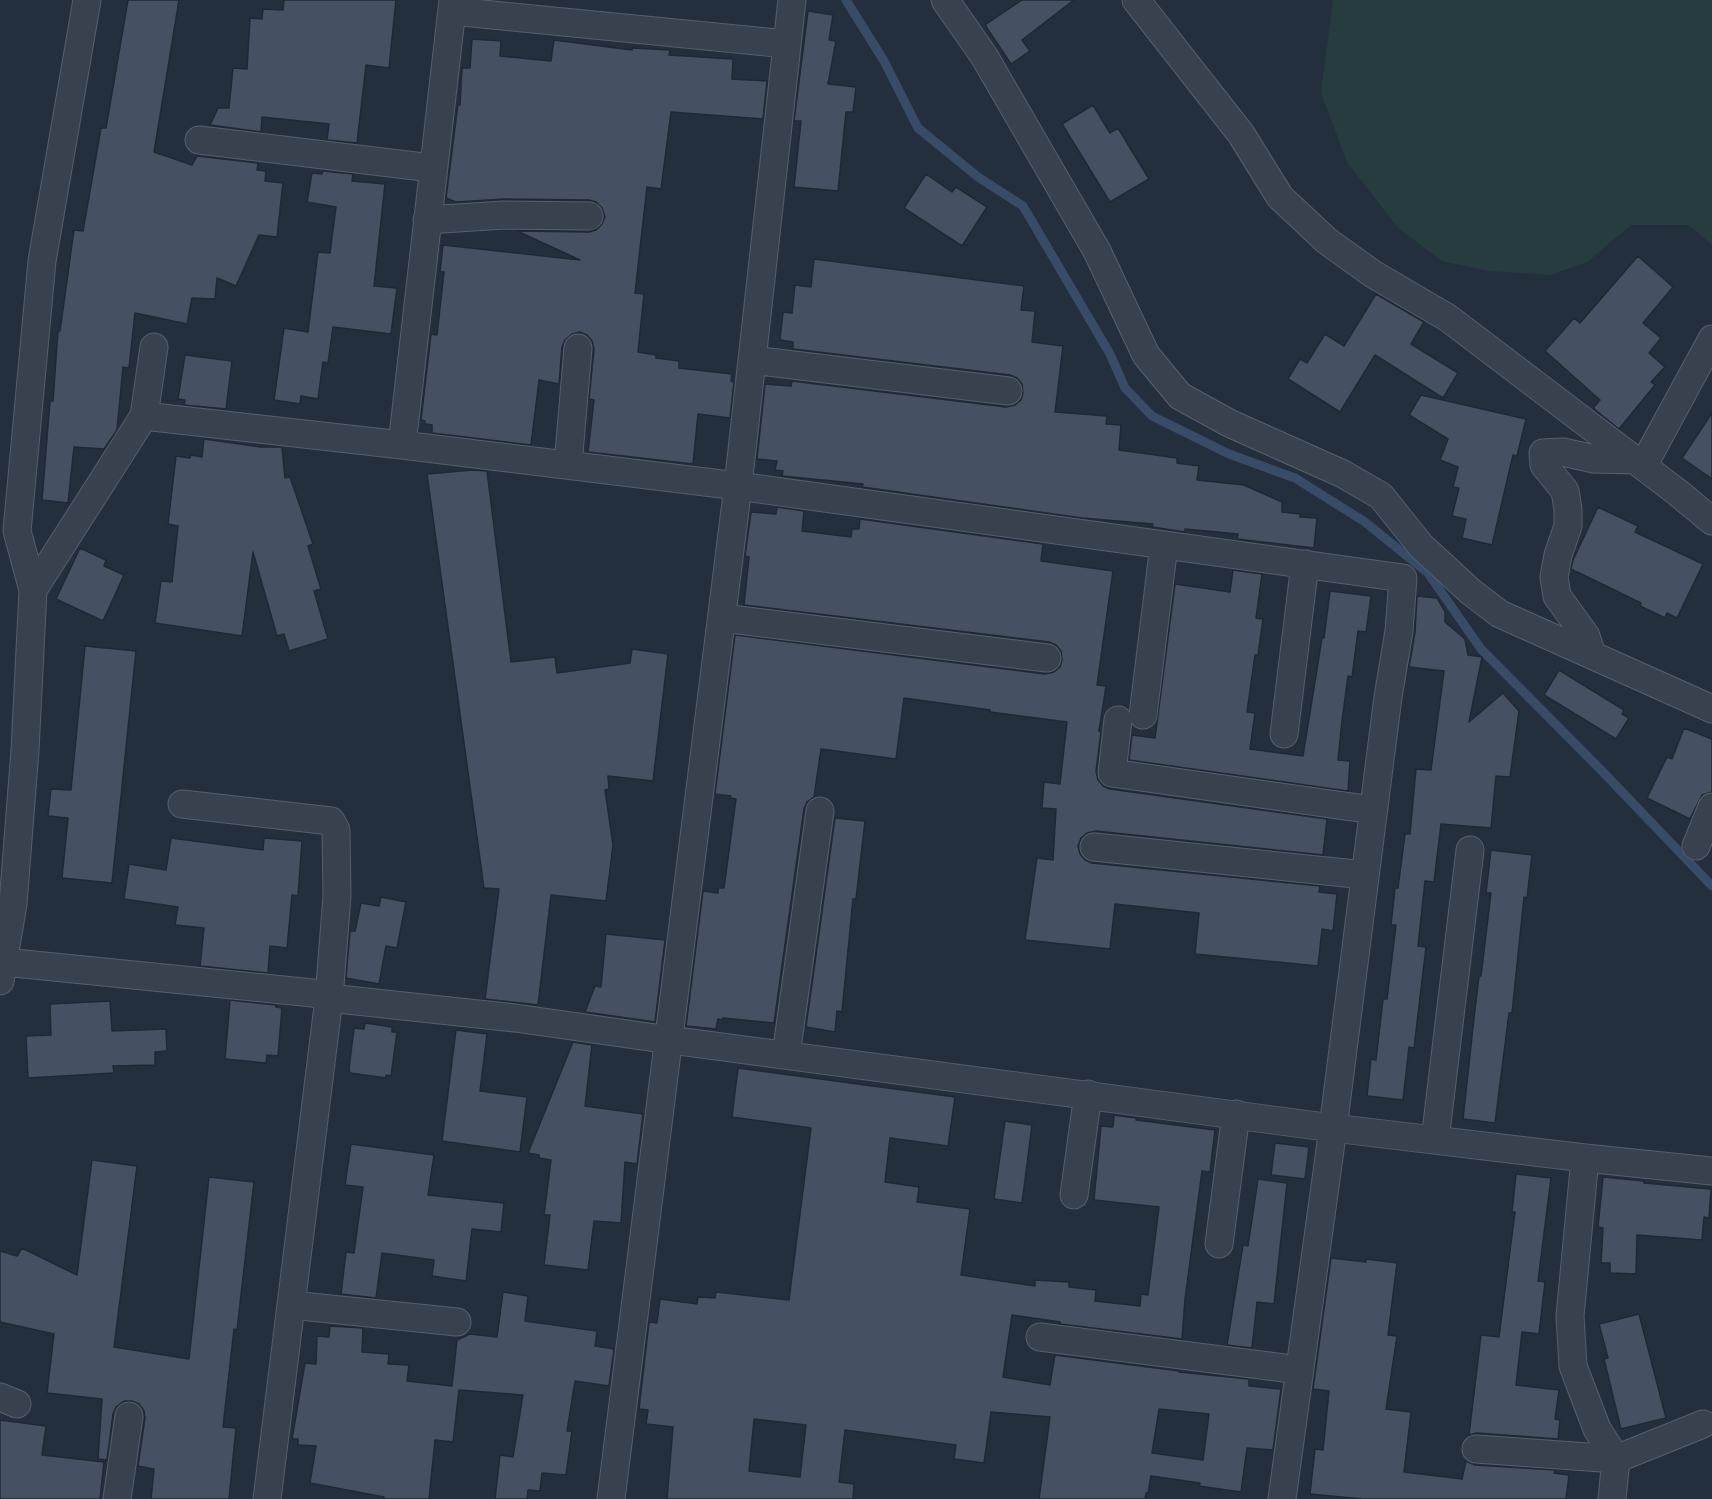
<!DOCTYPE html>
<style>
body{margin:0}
canvas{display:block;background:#242f3e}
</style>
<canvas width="1712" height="1499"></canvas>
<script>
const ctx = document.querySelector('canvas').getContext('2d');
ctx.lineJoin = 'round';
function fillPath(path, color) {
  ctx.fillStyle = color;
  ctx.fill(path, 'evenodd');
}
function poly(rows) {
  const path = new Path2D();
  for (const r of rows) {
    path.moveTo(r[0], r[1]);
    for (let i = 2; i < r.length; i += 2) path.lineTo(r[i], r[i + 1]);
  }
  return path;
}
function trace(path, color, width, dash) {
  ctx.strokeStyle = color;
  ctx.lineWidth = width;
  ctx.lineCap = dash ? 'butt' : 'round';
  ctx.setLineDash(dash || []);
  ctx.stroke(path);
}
fillPath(poly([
 [1333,0,1712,0,1712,245,1689,225,1631,225,1587,262,1550,275,1489,271,1442,261,1398,228,1347,162,1321,93]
]), '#263c3f');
trace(poly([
 [846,0,884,61,918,128,978,177,1023,206,1110,354,1125,388,1152,416,1229,454,1295,478,1365,522,1428,573,1481,649,1602,771,1712,886]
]), '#394c67', 9);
const building = poly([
 [128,0,179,0,154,152,192,165,197,156,258,163,257,170,266,171,265,181,283,183,277,237,259,235,236,286,217,278,215,299,192,298,187,324,135,313,129,368,123,367,117,430,104,449,74,447,68,503,42,500,50,401,53,401,58,331,60,331,74,230,83,231,101,128,106,128,128,0],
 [284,0,396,0,389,68,366,65,357,143,327,140,329,124,262,117,261,132,210,125,218,108,229,108,233,68,247,69,250,18,262,19,263,9,283,10,284,0],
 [1022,0,1074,0,1022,40,1030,51,1011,64,985,25,1022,0],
 [808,11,833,15,829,40,836,41,828,84,856,87,853,112,846,112,838,191,794,187,801,121,794,121,808,11],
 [472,39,501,41,500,56,551,61,554,40,632,50,632,48,670,50,669,55,733,59,732,79,767,81,763,119,671,112,661,189,647,187,635,293,644,294,638,352,656,355,656,358,679,361,679,368,732,374,731,381,734,382,730,418,698,414,693,464,588,452,594,400,589,399,594,349,592,341,587,335,580,332,572,334,565,340,562,347,559,384,539,380,531,445,432,433,432,425,425,424,425,421,421,420,431,334,437,335,444,272,440,272,443,245,580,260,517,231,589,232,596,230,602,224,605,217,602,208,596,202,589,200,504,199,456,202,446,198,458,104,460,105,462,68,470,68,472,39],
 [1093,105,1110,133,1118,128,1149,179,1110,202,1062,124,1093,105],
 [323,171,353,174,352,181,385,184,374,286,397,288,391,334,333,327,328,363,323,362,318,399,301,396,300,404,274,400,284,328,308,332,318,252,330,253,336,207,307,202,312,173,322,174,323,171],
 [926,174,952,192,956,187,987,207,962,246,904,208,926,174],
 [1638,256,1673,287,1643,323,1661,338,1649,353,1665,367,1651,382,1655,385,1619,429,1593,408,1600,400,1545,351,1574,318,1580,323,1638,256],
 [814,259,1024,286,1021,310,1035,311,1032,342,1063,346,1055,412,1107,416,1106,424,1121,425,1119,450,1177,458,1177,463,1199,466,1197,480,1244,485,1282,502,1282,512,1300,514,1300,517,1317,518,1314,548,1237,539,1238,534,1185,529,1185,532,1152,527,1153,524,1082,518,862,487,863,484,782,476,783,471,775,470,777,461,757,459,765,384,791,386,792,381,1006,407,1015,405,1021,400,1023,393,1022,384,1017,378,1010,375,793,349,793,342,780,340,783,312,792,313,795,285,811,287,814,259],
 [1376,294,1424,322,1411,344,1458,373,1443,398,1375,355,1340,412,1288,379,1300,359,1307,363,1325,334,1344,346,1376,294],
 [185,355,232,361,226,409,184,405,185,400,178,399,185,355],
 [1421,395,1526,419,1517,456,1513,455,1492,545,1462,538,1466,519,1452,516,1459,488,1453,487,1458,467,1440,460,1448,439,1409,415,1421,395],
 [1712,413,1712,479,1682,458,1712,413],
 [204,439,261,447,282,447,285,478,290,477,313,544,308,546,321,589,314,591,328,639,289,651,284,634,277,636,253,552,242,636,155,623,161,581,172,582,178,526,168,524,176,456,190,458,191,455,202,457,204,439],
 [473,470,487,471,511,662,555,657,557,673,630,663,632,649,668,654,653,781,608,776,609,789,605,790,613,845,606,901,551,895,538,1005,485,999,499,889,484,888,427,474,473,470],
 [777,507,804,511,802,531,851,537,852,529,859,529,860,519,1043,544,1041,561,1113,571,1097,685,1106,686,1099,731,1101,732,1096,771,1098,780,1103,786,1110,789,1327,819,1323,855,1096,831,1087,833,1081,838,1078,846,1080,854,1085,860,1092,863,1320,886,1319,892,1337,894,1333,931,1322,929,1318,966,1195,954,1199,913,1115,904,1110,949,1025,940,1037,858,1053,860,1056,809,1042,808,1044,782,1060,784,1067,722,990,712,990,710,904,698,896,759,821,749,814,797,807,802,804,809,774,1023,723,1018,723,1020,718,1019,716,1029,686,1026,703,891,718,893,718,888,724,888,736,799,730,798,731,796,715,794,735,635,1045,674,1054,672,1060,667,1062,660,1061,651,1056,645,1049,642,744,605,749,557,745,556,751,512,776,514,777,507],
 [1598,507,1638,526,1635,532,1703,564,1677,618,1667,613,1665,618,1640,606,1641,603,1571,569,1573,560,1598,507],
 [80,548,106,560,104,566,124,575,103,621,56,599,80,548],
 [1233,570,1262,574,1256,618,1263,619,1258,655,1255,655,1247,712,1255,713,1250,749,1303,756,1322,638,1324,638,1330,591,1371,596,1366,632,1358,631,1352,677,1348,676,1342,721,1338,760,1350,761,1348,791,1129,760,1132,735,1155,738,1175,584,1230,592,1233,570],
 [1417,596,1437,598,1445,612,1445,622,1465,639,1468,655,1482,657,1469,722,1503,693,1519,711,1510,777,1496,776,1491,828,1441,824,1434,882,1425,881,1418,946,1426,947,1414,1048,1409,1047,1403,1100,1367,1096,1371,1059,1376,1060,1383,999,1387,999,1396,925,1391,925,1395,888,1398,888,1405,834,1410,834,1416,769,1431,770,1444,671,1409,667,1415,632,1417,596],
 [85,646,136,651,112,883,62,878,68,818,48,816,51,789,71,790,85,646],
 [1559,670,1624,710,1622,714,1629,718,1616,739,1544,695,1559,670],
 [1684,728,1712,739,1712,792,1702,795,1690,819,1647,798,1667,757,1672,759,1684,728],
 [835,818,865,821,856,899,853,899,842,1012,837,1011,835,1032,806,1027,835,818],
 [171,838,263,850,264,838,302,841,298,896,292,895,287,948,270,946,268,973,200,966,204,928,175,925,178,907,124,899,129,864,166,870,171,838],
 [1491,850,1532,855,1527,898,1524,897,1512,1013,1509,1013,1495,1123,1463,1119,1475,1009,1479,976,1481,976,1491,893,1486,893,1491,850],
 [381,897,406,902,397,948,386,946,379,984,346,978,350,931,355,931,361,903,379,906,381,897],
 [606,934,665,940,655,1022,585,1012,595,986,601,987,606,934],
 [230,1000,276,1005,276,1007,282,1008,278,1056,267,1055,266,1063,225,1059,230,1000],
 [110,1001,112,1031,166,1029,167,1051,155,1052,155,1065,113,1066,114,1073,28,1078,26,1036,51,1035,50,1004,110,1001],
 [365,1023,392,1027,392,1032,397,1032,391,1076,386,1075,386,1078,350,1073,349,1069,354,1028,364,1029,365,1023],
 [456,1030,487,1034,480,1091,527,1097,520,1152,442,1141,456,1030],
 [573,1042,592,1045,585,1106,643,1114,637,1164,625,1162,621,1223,594,1221,588,1270,544,1265,550,1215,544,1215,551,1160,539,1158,539,1155,528,1153,573,1042],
 [738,1068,955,1097,948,1146,890,1138,885,1182,919,1187,917,1202,970,1209,961,1275,1035,1286,1035,1280,1069,1282,1069,1287,1096,1290,1095,1301,1140,1306,1141,1294,1148,1295,1159,1207,1094,1200,1101,1126,1113,1127,1114,1115,1136,1118,1136,1120,1215,1130,1210,1172,1202,1171,1185,1299,1182,1339,1060,1324,1060,1322,1012,1315,1003,1377,1050,1385,1055,1355,1179,1371,1179,1372,1249,1379,1249,1386,1281,1389,1273,1450,1247,1448,1241,1492,1199,1486,1200,1483,1151,1476,1148,1493,1146,1493,1145,1499,1039,1499,1050,1417,991,1412,984,1463,954,1459,956,1445,845,1430,839,1482,854,1484,853,1499,667,1499,673,1427,646,1424,648,1410,639,1409,649,1322,657,1323,660,1299,697,1304,698,1297,715,1298,716,1292,789,1300,811,1128,732,1117,738,1068],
 [1159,1409,1209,1414,1203,1460,1152,1453,1159,1409],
 [754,1419,806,1425,800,1477,749,1471,754,1419],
 [1005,1121,1032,1125,1022,1203,994,1199,1005,1121],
 [1275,1143,1309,1147,1305,1179,1271,1175,1275,1143],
 [351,1144,434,1155,428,1195,504,1203,501,1232,472,1229,466,1281,432,1276,434,1260,382,1253,376,1298,341,1294,346,1252,354,1253,363,1187,345,1185,351,1144],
 [92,1160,137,1166,114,1347,189,1359,209,1177,254,1182,237,1330,234,1329,223,1427,236,1428,229,1499,151,1499,154,1469,138,1466,145,1418,144,1411,139,1404,132,1401,124,1401,116,1407,113,1414,107,1460,98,1459,102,1399,47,1393,54,1334,0,1322,0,1251,17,1256,22,1248,77,1275,92,1160],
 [1516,1174,1551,1178,1538,1281,1545,1282,1539,1334,1522,1332,1516,1385,1559,1390,1555,1419,1560,1420,1558,1439,1477,1433,1469,1435,1481,1335,1499,1337,1515,1212,1512,1212,1516,1174],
 [1603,1177,1644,1181,1644,1183,1711,1189,1709,1218,1704,1217,1702,1240,1637,1235,1636,1274,1610,1273,1610,1263,1601,1263,1603,1228,1598,1227,1603,1177],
 [1258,1179,1287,1183,1274,1304,1257,1302,1252,1348,1227,1345,1243,1245,1248,1246,1258,1179],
 [1331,1258,1366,1262,1366,1259,1397,1263,1388,1335,1397,1336,1386,1409,1411,1412,1404,1472,1462,1479,1466,1461,1475,1465,1555,1470,1554,1473,1569,1475,1566,1499,1362,1499,1310,1494,1315,1449,1323,1450,1329,1391,1313,1389,1331,1258],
 [503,1292,528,1296,525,1321,597,1331,595,1346,614,1349,609,1386,575,1381,567,1431,572,1431,566,1475,542,1473,540,1491,528,1490,527,1499,495,1499,500,1455,513,1457,523,1395,459,1390,453,1442,435,1440,429,1499,384,1499,384,1497,310,1483,316,1446,298,1445,298,1439,292,1439,305,1363,316,1364,317,1336,329,1337,330,1326,363,1328,362,1352,389,1354,388,1364,409,1365,407,1381,452,1386,457,1340,470,1334,497,1337,503,1292],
 [1639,1314,1666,1418,1621,1429,1604,1359,1608,1358,1599,1324,1639,1314],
 [0,1420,46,1426,42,1455,104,1462,100,1499,0,1499,0,1420]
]);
fillPath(building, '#455162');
trace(building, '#1f2835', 1.5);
const street = poly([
 [945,0,984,56,1097,251,1146,355,1180,396,1229,423,1343,474,1381,496,1421,546,1471,592,1500,614,1712,709],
 [1136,0,1241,134,1280,197,1327,241,1373,274,1448,318,1677,492,1712,521],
 [452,11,787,44],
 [199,140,432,168],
 [427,220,504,215,589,216],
 [752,360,1008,391],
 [144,416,154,347],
 [402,445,453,0],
 [568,465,578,348],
 [1643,466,1712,339],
 [33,590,17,531,42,261,87,0],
 [722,618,1047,658],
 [1592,655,1586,636,1557,596,1554,577,1558,555,1568,526,1568,509,1565,491,1544,465,1543,453,1563,452,1594,459,1635,460],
 [1143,715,1164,545],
 [1118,720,1112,773,1373,810],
 [1284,734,1305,564],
 [182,804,331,821,336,830,337,896,329,998,267,1499],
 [1696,846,1712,807],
 [1094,847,1365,875],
 [4,962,313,993,329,998,515,1018,670,1040,1333,1128,1585,1158,1712,1171],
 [0,981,13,904,25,750,33,590,144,416,402,445,738,486,1403,578,1399,631,1388,697,1333,1128,1282,1499],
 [786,1055,820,811],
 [1435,1140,1470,850],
 [1585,1158,1570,1316,1573,1366,1597,1429,1616,1459],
 [1074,1195,1088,1094],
 [1219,1244,1236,1114],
 [291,1305,457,1322],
 [1040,1337,1300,1370],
 [0,1397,17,1404],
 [1476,1449,1616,1459],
 [117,1499,129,1416],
 [611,1499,738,486,792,0],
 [1612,1499,1616,1459,1703,1424]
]);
trace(street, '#565f6c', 29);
trace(street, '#38414e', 27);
</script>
